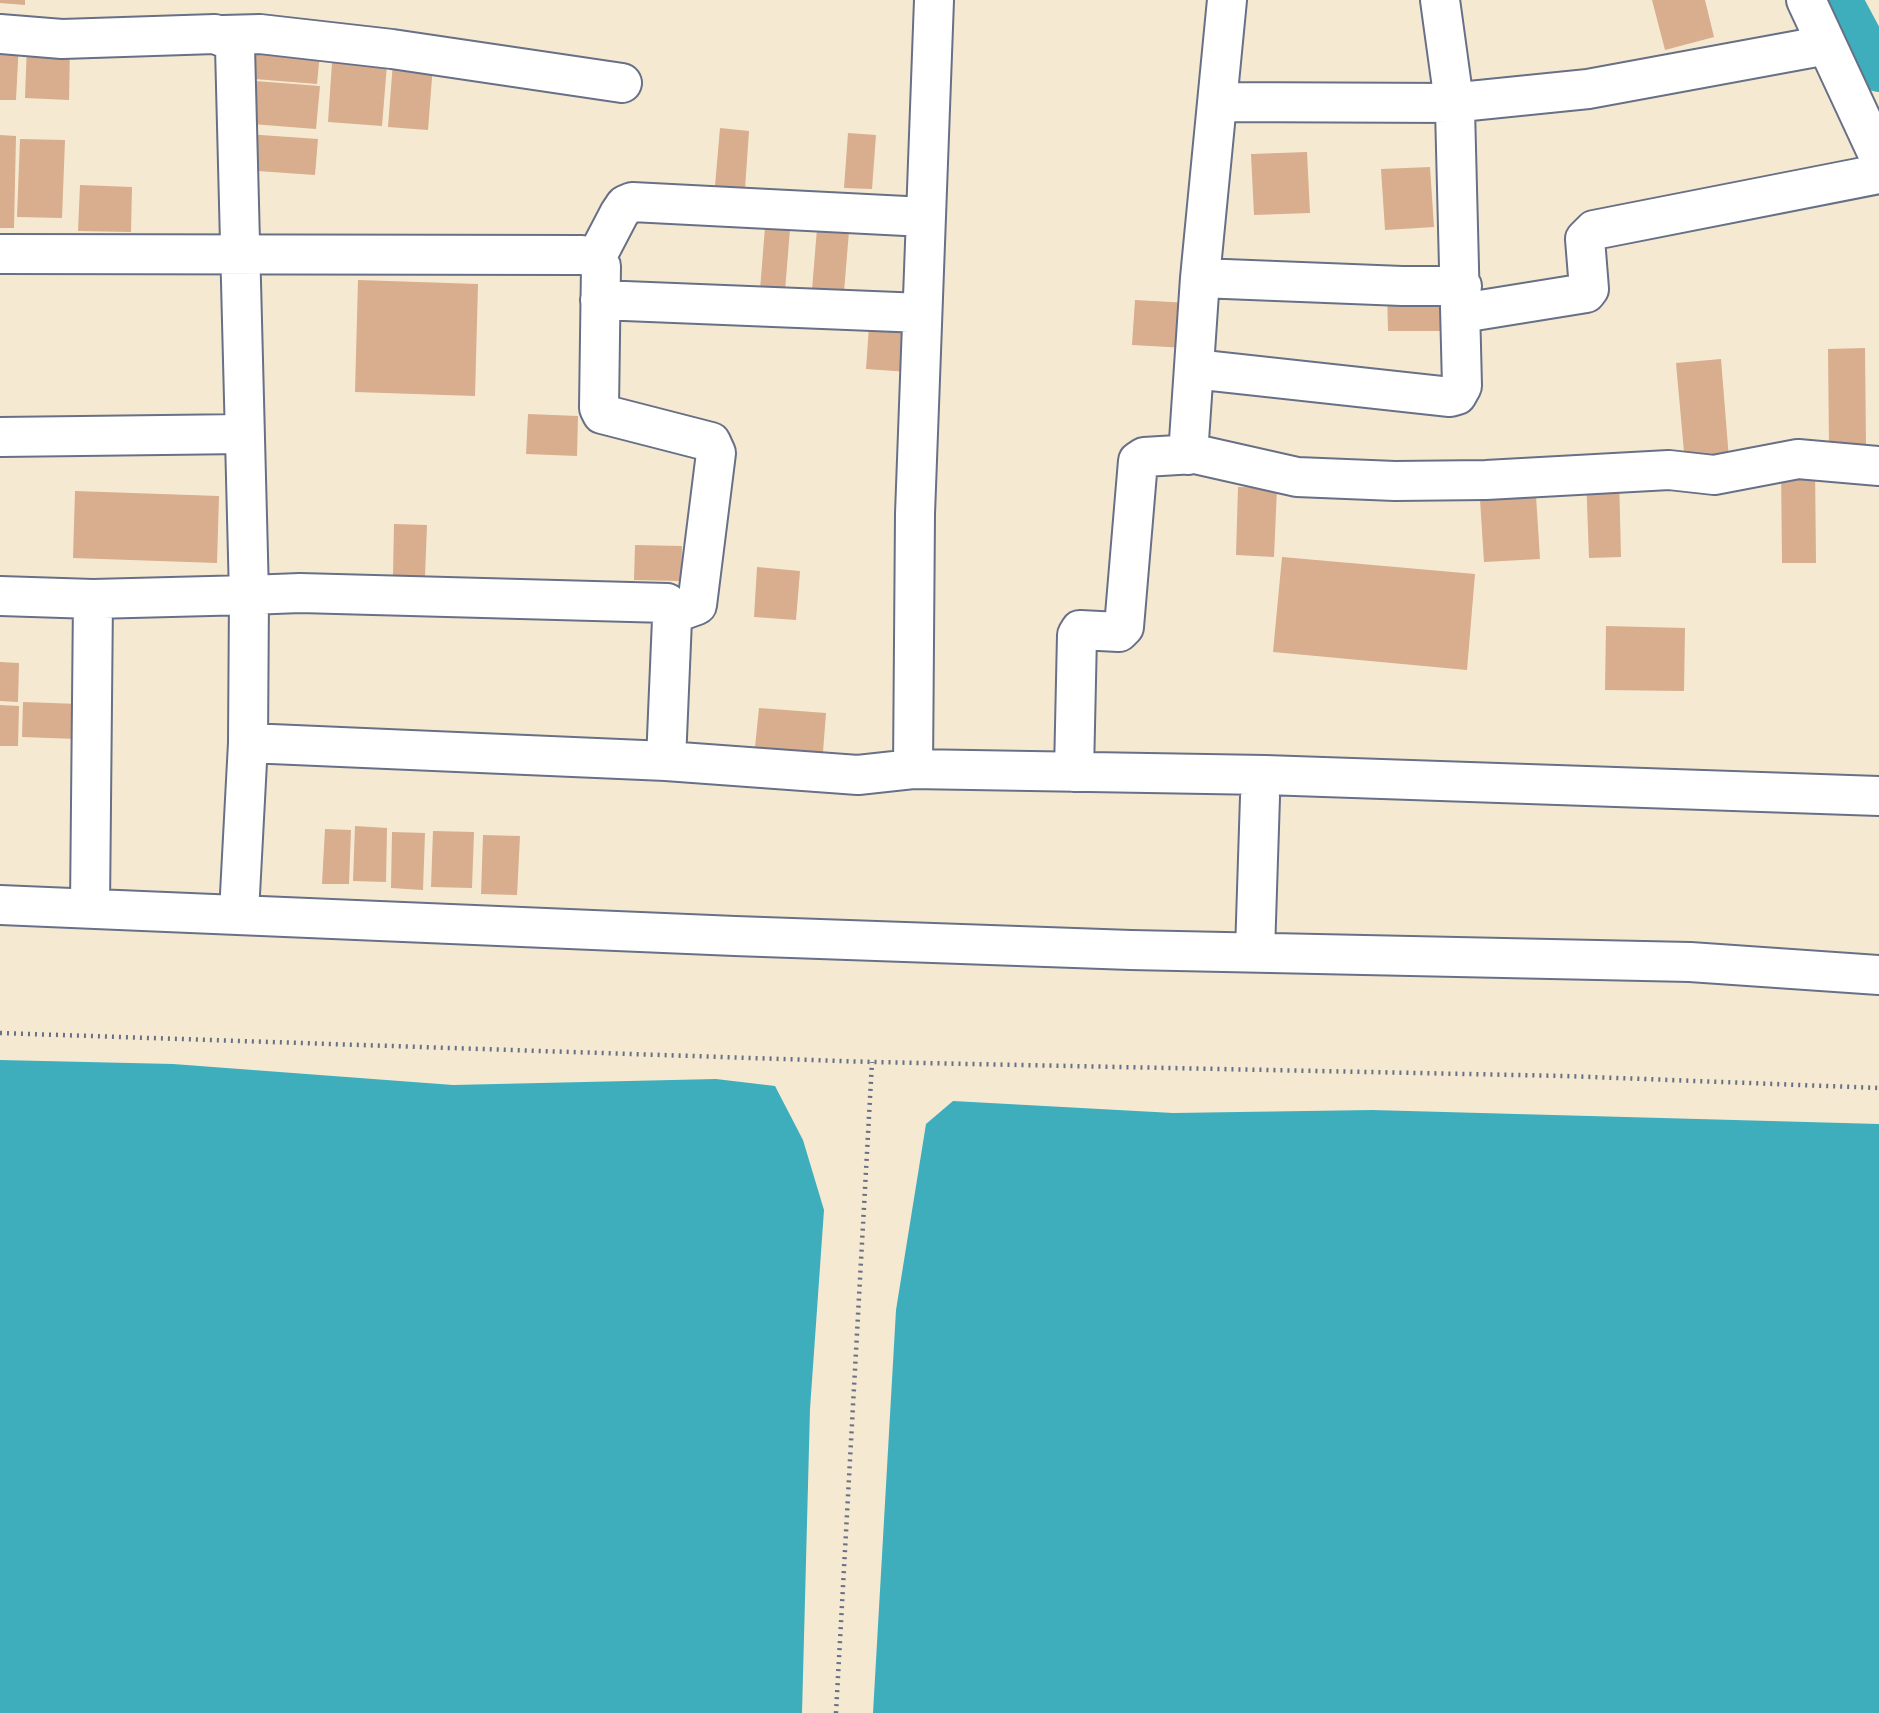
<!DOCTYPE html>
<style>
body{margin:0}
canvas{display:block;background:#f5e9d1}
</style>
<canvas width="1879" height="1713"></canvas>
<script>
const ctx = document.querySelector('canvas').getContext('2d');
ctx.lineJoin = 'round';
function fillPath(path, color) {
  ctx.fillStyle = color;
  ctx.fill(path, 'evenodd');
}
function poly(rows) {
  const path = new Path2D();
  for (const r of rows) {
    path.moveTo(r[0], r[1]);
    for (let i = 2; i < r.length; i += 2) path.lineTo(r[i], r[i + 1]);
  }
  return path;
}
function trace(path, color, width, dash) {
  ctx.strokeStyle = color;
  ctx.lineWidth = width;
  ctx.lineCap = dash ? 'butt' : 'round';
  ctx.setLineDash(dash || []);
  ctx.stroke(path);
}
fillPath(poly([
 [0,1060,173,1064,453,1085,716,1079,775,1086,803,1140,824,1210,810,1409,802,1713,0,1713],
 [953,1101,1173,1113,1372,1110,1879,1124,1879,1713,873,1713,896,1310,926,1124]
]), '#3faebc');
trace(poly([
 [1841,0,1879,71]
]), '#3faebc', 42);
fillPath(poly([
 [0,0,25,0,25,5,0,3],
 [1652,0,1705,0,1714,37,1665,50],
 [245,37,321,42,317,84,242,78],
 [0,41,19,42,16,100,0,100],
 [27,44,70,46,69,100,25,98],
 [333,48,388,52,382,126,328,122],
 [393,62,433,65,428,130,388,127],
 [242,80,320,86,316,129,239,123],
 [720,128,749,131,745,189,715,186],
 [848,133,876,135,872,189,844,188],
 [246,134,318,139,315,175,243,170],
 [0,135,16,136,14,228,0,228],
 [20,139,65,140,62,218,17,217],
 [1307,152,1310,213,1254,215,1251,154],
 [1430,167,1434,227,1385,230,1381,169],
 [80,185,132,187,131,232,78,231],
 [818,216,850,219,844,292,812,290],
 [765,227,790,229,785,291,760,290],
 [358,280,478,284,475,396,355,392],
 [1441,288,1440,331,1388,331,1387,289],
 [1135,300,1189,303,1187,348,1132,345],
 [869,326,913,329,909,372,866,369],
 [1865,348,1866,448,1829,448,1828,349],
 [1721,359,1729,459,1685,463,1676,363],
 [528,414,578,416,577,456,526,454],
 [1781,464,1815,464,1816,563,1782,563],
 [1619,475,1621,557,1589,558,1586,476],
 [1535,480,1540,559,1484,562,1479,484],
 [1238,487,1277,488,1274,557,1236,555],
 [75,491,219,496,217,563,73,558],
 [394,524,427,525,425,577,393,576],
 [635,545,682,546,681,581,634,580],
 [1282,557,1475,574,1467,670,1273,652],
 [757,567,800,571,796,620,754,617],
 [1606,626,1685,628,1684,691,1605,690],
 [0,662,19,663,18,702,0,701],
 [23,702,79,704,78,739,22,737],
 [0,705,19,706,18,746,0,746],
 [759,708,826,713,823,752,755,747],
 [355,826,387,828,386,882,353,881],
 [325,829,351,830,349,884,322,884],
 [433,831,474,832,472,888,431,887],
 [392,832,425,833,423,890,391,888],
 [483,835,520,836,517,895,481,894]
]), '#d8ae8e');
const minor = poly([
 [1440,0,1455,109],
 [1806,0,1879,157],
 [0,34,62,39,215,34,230,40,235,47,249,595,93,599,0,596],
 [223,35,260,34,392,49,622,83],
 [1217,102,1454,103],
 [0,254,582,255,596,258,601,266,599,408,602,414,711,442,716,453,697,605,672,614],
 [596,258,619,214,625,205,632,202,925,217],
 [1200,278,1402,286,1462,286],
 [600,300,922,313],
 [1462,313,1586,293,1589,289,1585,239,1594,230,1879,174],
 [1194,369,1450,397,1457,395,1462,386,1455,109,1460,102,1588,89,1827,45],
 [0,437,244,434],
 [1188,455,1200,278,1227,0],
 [248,743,666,761,858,775,913,769,1265,775,1879,796],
 [913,769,915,514,934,0],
 [1074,772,1077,635,1080,630,1119,632,1124,627,1138,461,1144,457,1195,454,1297,477,1395,481,1486,480,1669,470,1714,475,1798,459,1879,466],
 [0,905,735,936,1131,950,1690,962,1879,975],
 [90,907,93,599],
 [239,913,248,743,249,595,300,593,667,603,672,619,666,761],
 [1255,952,1260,797]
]);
trace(minor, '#677086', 42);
trace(poly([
 [0,1033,872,1062,1566,1076,1879,1088],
 [836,1713,872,1062]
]), '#677086', 4.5, [2, 5]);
trace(minor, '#fff', 38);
</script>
